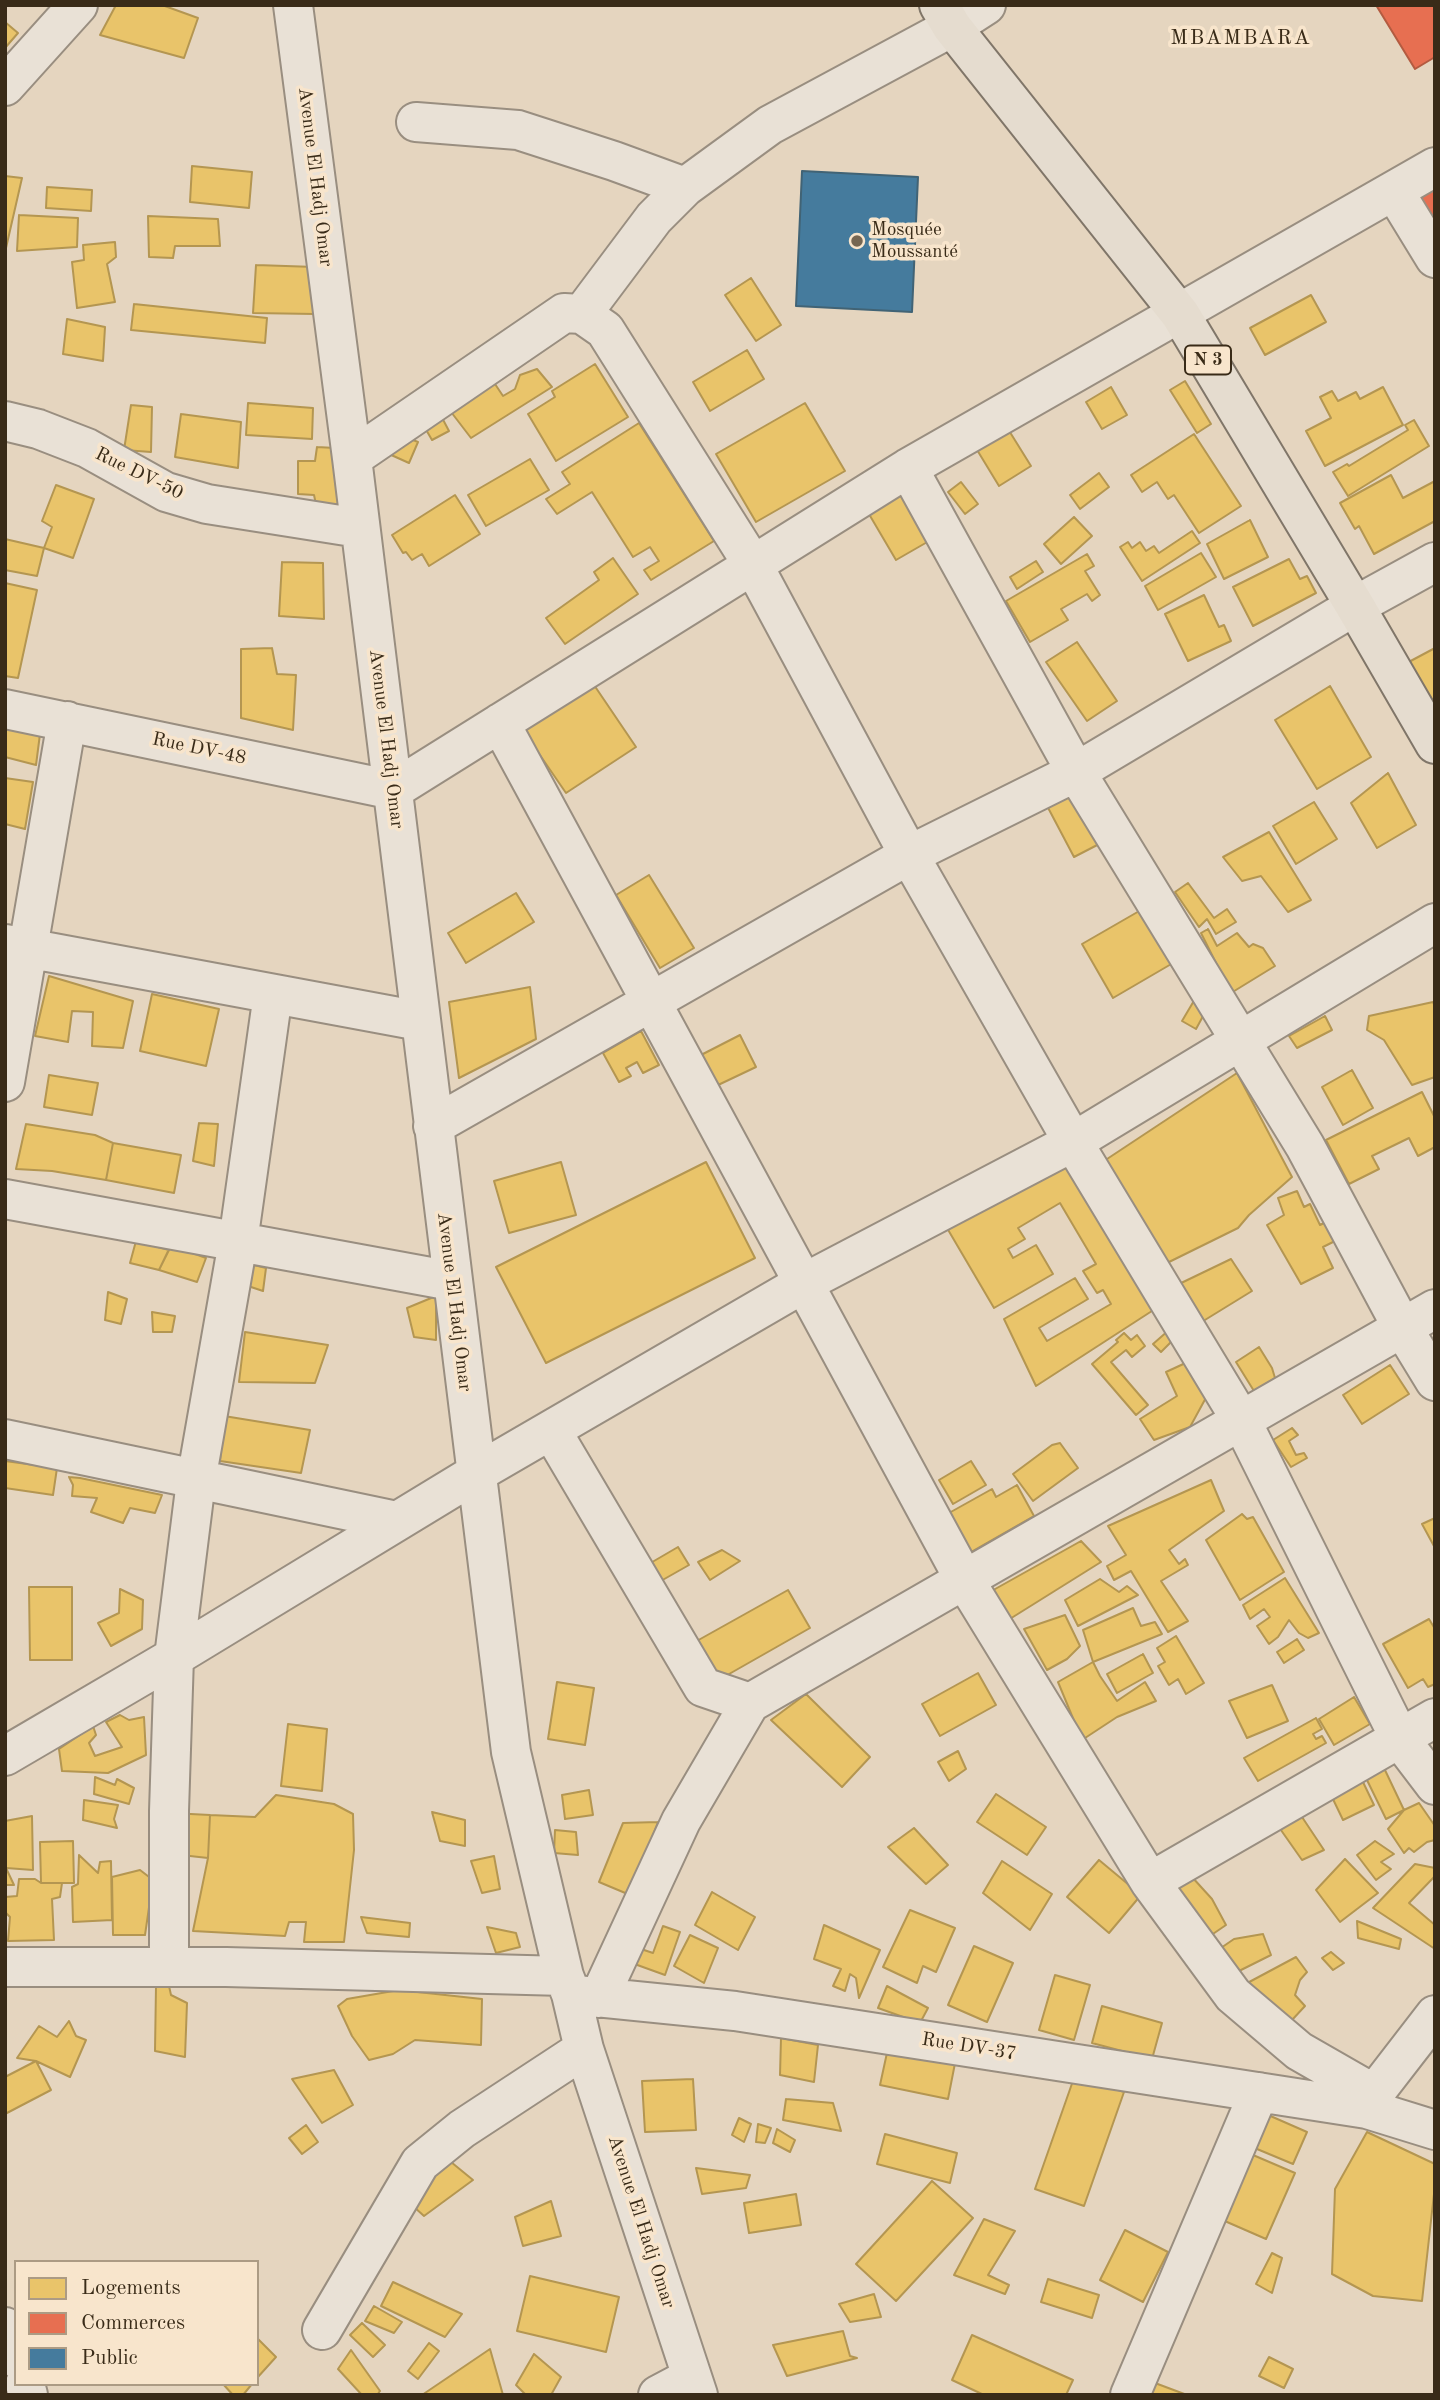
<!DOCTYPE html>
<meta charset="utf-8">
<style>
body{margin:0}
#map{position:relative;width:1440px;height:2400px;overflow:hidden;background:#e5d5bf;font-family:"Old Standard TT",serif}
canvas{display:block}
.frame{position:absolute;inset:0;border:7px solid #392b18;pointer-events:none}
.legend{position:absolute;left:14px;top:2260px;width:245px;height:126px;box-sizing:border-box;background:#f8e5cc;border:2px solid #ac9b84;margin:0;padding:9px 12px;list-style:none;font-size:21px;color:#392b18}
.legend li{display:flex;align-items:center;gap:14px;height:35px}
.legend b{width:35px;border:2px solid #ac9b84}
</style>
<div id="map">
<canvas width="1440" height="2400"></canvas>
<div class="frame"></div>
<ul class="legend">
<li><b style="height:19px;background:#e9c46a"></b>Logements</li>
<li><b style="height:19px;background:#e76f51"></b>Commerces</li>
<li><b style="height:19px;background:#457b9d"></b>Public</li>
</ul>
</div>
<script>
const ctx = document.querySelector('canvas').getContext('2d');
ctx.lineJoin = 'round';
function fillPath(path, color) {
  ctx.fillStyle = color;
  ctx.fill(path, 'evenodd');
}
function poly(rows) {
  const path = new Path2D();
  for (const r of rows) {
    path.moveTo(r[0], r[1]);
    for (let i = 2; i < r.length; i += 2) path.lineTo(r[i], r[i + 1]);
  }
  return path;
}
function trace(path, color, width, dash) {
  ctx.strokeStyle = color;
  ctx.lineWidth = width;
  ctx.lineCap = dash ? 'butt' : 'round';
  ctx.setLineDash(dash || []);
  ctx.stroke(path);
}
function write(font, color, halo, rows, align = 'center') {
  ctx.font = font + ' "Old Standard TT",serif';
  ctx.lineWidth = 7;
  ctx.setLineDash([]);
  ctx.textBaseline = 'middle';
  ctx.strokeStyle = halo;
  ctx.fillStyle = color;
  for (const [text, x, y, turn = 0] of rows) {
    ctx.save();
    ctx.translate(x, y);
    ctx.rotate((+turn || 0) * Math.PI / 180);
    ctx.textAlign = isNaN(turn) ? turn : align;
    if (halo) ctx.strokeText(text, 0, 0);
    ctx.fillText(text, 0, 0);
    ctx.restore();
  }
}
const homes = poly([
 [116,5,162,5,198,18,184,58,100,35,116,5],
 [5,22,18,33,5,48,5,22],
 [192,166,252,172,249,208,190,202,192,166],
 [5,176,22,178,6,248,5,248,5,176],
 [47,187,92,190,91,211,46,208,47,187],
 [19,215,78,218,77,247,17,251,19,215],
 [148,216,218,219,220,246,175,246,173,258,149,257,148,216],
 [115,242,116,257,107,264,115,302,77,308,72,262,84,260,83,245,115,242],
 [256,265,315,267,315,314,253,313,256,265],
 [751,278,781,325,756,341,725,295,751,278],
 [1311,295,1326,322,1265,355,1250,328,1311,295],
 [134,304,267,318,265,343,131,330,134,304],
 [67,319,105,327,103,361,63,354,67,319],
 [747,350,764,379,710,411,693,382,747,350],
 [595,364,628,417,556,461,528,414,555,397,552,391,595,364],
 [537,369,552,387,471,438,448,408,493,381,503,396,515,389,520,375,537,369],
 [1185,381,1211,424,1197,433,1170,390,1185,381],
 [1111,387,1127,415,1102,429,1086,402,1111,387],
 [1383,387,1403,425,1325,466,1306,431,1331,418,1320,397,1332,391,1338,401,1356,392,1360,399,1383,387],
 [248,403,313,408,312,439,246,435,248,403],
 [805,403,845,471,756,522,716,454,805,403],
 [131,405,152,407,151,452,124,450,131,405],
 [439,412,449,431,432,440,421,421,439,412],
 [181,414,241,422,238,468,175,457,181,414],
 [1414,420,1429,446,1348,496,1333,472,1347,464,1349,466,1408,430,1405,425,1414,420],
 [1003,421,1031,466,999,486,971,440,1003,421],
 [639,423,714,541,651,580,644,570,659,561,650,547,633,557,592,492,557,514,546,499,570,484,562,472,639,423],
 [398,434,418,442,409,463,389,454,398,434],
 [1194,434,1241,506,1199,533,1174,495,1168,499,1157,482,1142,492,1131,475,1194,434],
 [317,447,335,448,341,508,317,509,314,495,298,494,298,461,315,461,317,447],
 [530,459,549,490,486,526,468,495,530,459],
 [1099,473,1109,487,1080,509,1070,495,1099,473],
 [1391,475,1403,498,1435,481,1435,521,1374,554,1359,526,1355,529,1340,503,1391,475],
 [961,482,978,504,965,514,948,492,961,482],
 [56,485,94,499,73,558,44,548,52,527,42,521,56,485],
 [906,486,936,537,896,560,866,509,906,486],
 [455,495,480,534,429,566,422,554,412,560,406,552,403,553,392,535,455,495],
 [1074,517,1092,536,1061,564,1044,544,1074,517],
 [1250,520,1268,557,1224,579,1207,544,1250,520],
 [1192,531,1200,543,1142,581,1120,547,1128,542,1132,548,1140,542,1146,551,1154,546,1159,553,1192,531],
 [5,539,44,548,37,576,5,570,5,539],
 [1201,553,1216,577,1158,610,1145,586,1201,553],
 [1087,554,1094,566,1085,571,1100,595,1092,601,1087,594,1061,609,1068,620,1030,642,1006,601,1087,554],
 [613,558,638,594,565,644,546,618,599,580,594,572,613,558],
 [1289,559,1300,579,1307,576,1316,593,1253,626,1233,587,1289,559],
 [1036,561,1043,572,1017,589,1010,577,1036,561],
 [282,562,323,563,324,619,279,616,282,562],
 [5,583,37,590,18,678,5,676,5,583],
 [1204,595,1219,627,1224,625,1231,641,1188,661,1165,614,1204,595],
 [1077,642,1117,701,1087,721,1046,662,1077,642],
 [272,648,277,674,296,675,293,730,241,718,241,649,272,648],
 [1435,648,1435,706,1405,664,1435,648],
 [592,682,636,747,566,793,522,729,592,682],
 [1330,686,1371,757,1317,789,1275,720,1330,686],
 [5,727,40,734,36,765,5,757,5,727],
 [1388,773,1416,825,1377,848,1351,803,1388,773],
 [5,778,33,782,25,829,5,824,5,778],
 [1076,786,1105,841,1074,857,1045,802,1076,786],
 [1314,802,1337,839,1296,864,1273,826,1314,802],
 [1269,832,1311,900,1288,912,1261,876,1242,881,1223,857,1269,832],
 [649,875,694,948,660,968,616,895,649,875],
 [1188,883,1214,918,1227,909,1236,922,1216,934,1207,919,1199,927,1175,892,1188,883],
 [516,893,534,922,466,963,448,933,516,893],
 [1141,910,1173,963,1113,998,1082,944,1141,910],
 [1208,929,1217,946,1237,933,1249,947,1253,944,1263,948,1275,966,1231,993,1201,933,1208,929],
 [49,976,133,1001,123,1048,92,1046,93,1012,72,1011,68,1042,35,1036,49,976],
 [530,987,536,1039,459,1078,449,1002,530,987],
 [152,994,219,1009,206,1066,140,1051,152,994],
 [1195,999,1208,1007,1196,1029,1182,1021,1195,999],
 [1433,1002,1435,1007,1435,1077,1412,1085,1384,1040,1367,1030,1369,1016,1433,1002],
 [1325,1016,1332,1030,1297,1048,1289,1036,1325,1016],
 [641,1031,659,1065,643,1073,637,1062,626,1068,631,1076,619,1082,603,1053,641,1031],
 [740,1035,756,1067,716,1086,701,1055,740,1035],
 [1352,1070,1373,1108,1343,1125,1322,1087,1352,1070],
 [1237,1073,1292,1177,1249,1215,1238,1228,1167,1263,1104,1161,1237,1073],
 [49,1075,98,1083,92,1115,44,1107,49,1075],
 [1422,1092,1435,1118,1435,1147,1418,1156,1409,1138,1372,1156,1379,1169,1349,1184,1326,1140,1422,1092],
 [199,1123,218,1124,214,1166,193,1161,199,1123],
 [26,1124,95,1135,113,1143,106,1180,52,1171,16,1169,26,1124],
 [113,1143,181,1155,174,1193,106,1180,113,1143],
 [1066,1158,1155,1309,1036,1386,1004,1319,1075,1278,1088,1299,1039,1328,1047,1341,1111,1304,1103,1290,1097,1293,1083,1271,1096,1264,1060,1203,1018,1228,1025,1239,1008,1249,1013,1258,1036,1245,1053,1274,994,1308,947,1228,1066,1158],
 [561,1162,576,1215,509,1233,494,1181,561,1162],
 [706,1162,755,1258,546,1363,496,1267,706,1162],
 [1297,1191,1304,1207,1310,1204,1320,1225,1328,1221,1337,1240,1323,1247,1333,1268,1301,1284,1267,1225,1284,1215,1278,1198,1297,1191],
 [136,1241,169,1250,159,1270,130,1263,136,1241],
 [171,1245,206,1258,197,1282,159,1270,171,1245],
 [1231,1259,1252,1291,1200,1323,1177,1285,1231,1259],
 [246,1263,266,1268,263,1291,242,1284,246,1263],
 [108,1292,127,1299,121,1324,105,1320,108,1292],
 [436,1296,436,1340,414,1337,407,1308,436,1296],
 [152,1312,175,1316,172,1332,153,1332,152,1312],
 [1169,1330,1176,1337,1161,1352,1153,1344,1169,1330],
 [245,1332,328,1345,315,1383,239,1382,245,1332],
 [1124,1333,1131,1340,1137,1335,1145,1346,1132,1357,1126,1350,1111,1362,1148,1405,1136,1415,1092,1364,1118,1342,1116,1340,1124,1333],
 [1259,1347,1272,1368,1275,1378,1254,1391,1236,1362,1259,1347],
 [1192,1360,1208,1394,1190,1427,1154,1440,1140,1419,1177,1396,1166,1372,1192,1360],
 [1390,1365,1409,1394,1362,1424,1343,1395,1390,1365],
 [224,1416,310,1430,301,1473,220,1461,224,1416],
 [1292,1428,1298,1435,1289,1441,1296,1455,1304,1453,1307,1458,1291,1467,1273,1440,1292,1428],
 [1060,1443,1078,1468,1033,1501,1013,1474,1052,1445,1060,1443],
 [5,1461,57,1468,53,1495,5,1488,5,1461],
 [971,1461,986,1485,953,1504,939,1480,971,1461],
 [69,1477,80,1478,162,1495,155,1513,130,1508,123,1523,91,1512,97,1498,72,1496,73,1485,69,1477],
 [1211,1480,1224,1511,1169,1550,1179,1564,1185,1559,1188,1565,1161,1581,1188,1621,1168,1632,1131,1571,1114,1580,1107,1566,1126,1555,1108,1526,1211,1480],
 [1017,1485,1034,1516,971,1552,949,1513,992,1489,996,1497,1017,1485],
 [1242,1514,1247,1519,1253,1517,1284,1572,1240,1600,1206,1540,1242,1514],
 [1435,1518,1435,1548,1422,1524,1435,1518],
 [1081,1541,1101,1562,1005,1622,988,1593,1081,1541],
 [678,1547,689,1565,652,1586,642,1568,678,1547],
 [722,1550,740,1561,710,1580,698,1562,722,1550],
 [1285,1578,1319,1633,1308,1638,1299,1633,1289,1620,1278,1637,1269,1644,1257,1626,1270,1617,1264,1609,1250,1619,1243,1605,1285,1578],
 [1100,1579,1119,1592,1127,1586,1138,1595,1078,1626,1065,1600,1100,1579],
 [29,1587,72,1587,72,1660,30,1660,29,1587],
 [120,1589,143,1600,142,1629,111,1646,98,1623,119,1613,120,1589],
 [788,1590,810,1628,708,1686,686,1647,788,1590],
 [1133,1608,1141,1626,1155,1622,1162,1634,1093,1662,1083,1630,1133,1608],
 [1065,1615,1080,1646,1067,1659,1047,1670,1024,1629,1065,1615],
 [1429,1619,1435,1629,1435,1684,1428,1687,1423,1679,1408,1688,1383,1644,1429,1619],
 [1176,1636,1204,1683,1186,1694,1178,1679,1169,1685,1158,1666,1165,1662,1157,1648,1176,1636],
 [1297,1639,1304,1650,1284,1663,1277,1652,1297,1639],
 [1143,1654,1153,1673,1117,1693,1107,1674,1143,1654],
 [1093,1662,1100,1676,1117,1701,1145,1682,1156,1701,1117,1717,1082,1740,1058,1682,1093,1662],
 [978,1673,996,1705,940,1736,922,1704,978,1673],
 [557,1682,594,1688,585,1745,548,1739,557,1682],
 [1272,1685,1288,1721,1247,1738,1229,1701,1272,1685],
 [806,1694,870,1757,842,1787,771,1720,806,1694],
 [1354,1697,1370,1724,1334,1745,1319,1719,1354,1697],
 [120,1715,129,1720,144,1717,146,1755,108,1773,62,1771,59,1749,93,1726,96,1735,89,1743,95,1756,122,1747,106,1722,120,1715],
 [1316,1718,1322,1729,1313,1734,1316,1739,1322,1736,1326,1743,1258,1781,1244,1758,1316,1718],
 [288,1724,327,1729,322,1791,281,1786,288,1724],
 [958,1751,966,1769,949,1781,938,1762,958,1751],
 [1384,1768,1404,1810,1386,1819,1366,1778,1384,1768],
 [95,1777,115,1785,117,1779,134,1788,129,1804,94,1794,95,1777],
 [1362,1780,1374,1805,1343,1820,1331,1795,1362,1780],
 [589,1790,593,1815,565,1819,562,1795,589,1790],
 [996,1794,1046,1827,1027,1855,977,1822,996,1794],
 [276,1795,334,1804,353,1814,354,1850,344,1942,304,1942,306,1922,289,1922,285,1936,193,1931,208,1858,210,1815,255,1817,276,1795],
 [84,1800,118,1805,114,1819,117,1828,83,1820,84,1800],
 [1419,1803,1435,1826,1435,1840,1427,1842,1414,1852,1409,1848,1404,1853,1388,1829,1404,1810,1419,1803],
 [1298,1811,1324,1850,1302,1860,1276,1823,1298,1811],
 [432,1812,465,1820,465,1846,440,1841,432,1812],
 [171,1813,210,1815,208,1858,172,1854,171,1813],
 [32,1816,33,1870,6,1868,14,1885,5,1885,5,1821,32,1816],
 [658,1822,630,1895,599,1882,623,1823,658,1822],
 [914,1828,948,1865,926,1884,888,1847,914,1828],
 [555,1830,576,1832,578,1855,554,1853,555,1830],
 [73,1841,74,1883,41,1883,40,1842,73,1841],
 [1375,1841,1394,1854,1381,1862,1391,1869,1376,1880,1357,1855,1375,1841],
 [79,1855,98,1873,100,1862,111,1861,112,1920,73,1922,72,1887,78,1884,79,1855],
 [494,1856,500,1889,482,1893,471,1861,494,1856],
 [1345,1859,1378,1893,1340,1922,1316,1890,1345,1859],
 [1099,1860,1141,1895,1109,1933,1067,1897,1099,1860],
 [1002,1861,1052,1894,1030,1930,983,1893,1002,1861],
 [1415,1864,1435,1868,1435,1876,1409,1903,1435,1925,1435,1949,1373,1908,1415,1864],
 [140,1870,153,1880,145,1935,113,1935,112,1877,140,1870],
 [1192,1877,1212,1899,1226,1925,1207,1938,1175,1891,1192,1877],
 [19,1879,35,1879,41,1883,62,1883,60,1897,52,1899,54,1940,8,1941,10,1917,5,1912,5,1897,17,1896,19,1879],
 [712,1892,755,1917,738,1950,695,1925,712,1892],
 [910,1910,955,1928,936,1972,923,1966,917,1983,883,1967,910,1910],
 [361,1917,410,1923,409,1937,367,1933,361,1917],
 [1357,1921,1401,1939,1399,1949,1358,1938,1357,1921],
 [824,1925,880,1950,859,1998,856,1978,850,1974,845,1991,833,1986,841,1969,814,1959,824,1925],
 [663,1926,680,1932,665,1975,629,1962,635,1947,653,1953,663,1926],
 [487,1927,516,1933,520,1947,496,1953,487,1927],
 [1263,1934,1271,1955,1231,1975,1215,1952,1234,1939,1263,1934],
 [690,1935,718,1948,704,1983,674,1966,690,1935],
 [974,1946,1013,1963,987,2022,948,2005,974,1946],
 [1331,1952,1344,1963,1333,1970,1322,1958,1331,1952],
 [1296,1957,1307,1972,1300,1980,1295,1995,1305,2006,1292,2020,1238,1988,1296,1957],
 [1055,1975,1090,1985,1074,2040,1039,2030,1055,1975],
 [156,1986,169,1986,171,1995,187,2003,185,2057,155,2051,156,1986],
 [887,1986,928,2008,920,2023,878,2008,887,1986],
 [399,1990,482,1999,481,2045,415,2040,393,2054,369,2060,352,2036,338,2006,347,1999,399,1990],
 [1102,2006,1162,2023,1152,2059,1092,2043,1102,2006],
 [69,2021,76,2036,86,2040,70,2077,36,2061,17,2058,39,2026,57,2037,69,2021],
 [781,2038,818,2045,814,2082,780,2075,781,2038],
 [890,2039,957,2053,948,2099,880,2085,890,2039],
 [36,2061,51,2090,5,2114,5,2077,36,2061],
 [334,2070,353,2105,322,2123,292,2079,334,2070],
 [1075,2075,1124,2092,1084,2206,1035,2189,1075,2075],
 [693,2079,696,2130,645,2132,642,2081,693,2079],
 [786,2099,833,2103,841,2131,783,2120,786,2099],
 [1259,2111,1307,2132,1293,2164,1245,2144,1259,2111],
 [739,2118,751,2124,744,2142,732,2135,739,2118],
 [758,2124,771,2128,765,2143,756,2142,758,2124],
 [306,2125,318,2142,302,2154,289,2138,306,2125],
 [777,2129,795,2140,790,2152,773,2143,777,2129],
 [1367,2132,1435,2164,1435,2185,1422,2301,1373,2296,1332,2274,1335,2189,1367,2132],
 [885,2134,957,2153,950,2183,877,2164,885,2134],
 [1239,2149,1295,2173,1266,2239,1211,2215,1239,2149],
 [440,2153,473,2180,424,2216,403,2197,440,2153],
 [696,2168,750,2175,746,2188,702,2194,696,2168],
 [932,2181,973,2218,896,2301,856,2264,932,2181],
 [796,2194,801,2225,749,2233,744,2203,796,2194],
 [551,2201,561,2236,523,2246,515,2217,551,2201],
 [984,2219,1015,2231,988,2275,1009,2285,1005,2294,954,2275,984,2219],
 [1125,2230,1168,2252,1143,2302,1100,2280,1125,2230],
 [1272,2253,1282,2258,1272,2293,1256,2284,1272,2253],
 [530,2276,619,2297,606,2352,517,2331,530,2276],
 [1048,2279,1099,2295,1092,2318,1041,2302,1048,2279],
 [393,2282,462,2314,445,2337,381,2306,393,2282],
 [874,2294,881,2317,850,2322,839,2304,874,2294],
 [374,2306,402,2322,394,2333,365,2321,374,2306],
 [362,2323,385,2345,373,2357,350,2335,362,2323],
 [843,2331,850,2356,857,2358,787,2376,773,2345,843,2331],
 [972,2335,1073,2380,1066,2395,984,2395,952,2380,972,2335],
 [257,2338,276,2357,257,2378,257,2338],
 [429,2343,439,2351,418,2379,408,2371,429,2343],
 [490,2349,503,2395,422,2395,490,2349],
 [351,2350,380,2391,377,2395,362,2395,338,2369,351,2350],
 [534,2354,561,2377,551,2395,526,2395,516,2385,534,2354],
 [1269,2357,1293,2369,1284,2388,1259,2376,1269,2357],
 [1147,2380,1187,2395,1141,2395,1147,2380],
 [223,2384,252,2384,243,2395,233,2395,223,2384]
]);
fillPath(homes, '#e9c46a');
trace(homes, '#b49651', 2);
const shops = poly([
 [1376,5,1435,5,1435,57,1415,69,1376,5],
 [1435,179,1435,230,1412,192,1435,179]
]);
fillPath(shops, '#e76f51');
trace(shops, '#b35b40', 2);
const public = poly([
 [802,171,918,177,912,312,796,306,802,171]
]);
fillPath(public, '#457b9d');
trace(public, '#416375', 2);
const minor = poly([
 [293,5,352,458,511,1752,564,1976,571,1994,584,2049,698,2395],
 [5,86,78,5],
 [416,122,518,130,614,161,685,187],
 [1394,191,1435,258],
 [582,314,654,218,685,187,770,125,952,27,986,5],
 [5,421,38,429,87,448,166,492,207,504,359,528],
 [352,458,564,313,582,314,605,330,753,565,909,855,1073,1142,1241,1420,1400,1739,1435,1785],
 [908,468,1076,772,1305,1146,1402,1327,1435,1381],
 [5,709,393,790,908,468,1435,167],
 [500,723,964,1579,1150,1882,1233,1995,1299,2051,1374,2094],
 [5,944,420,1021],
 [5,1082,67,721],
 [433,1126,909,855,1076,772,1355,606,1435,562],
 [5,1199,452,1281],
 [551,1430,703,1687,750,1703],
 [5,1439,397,1521],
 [5,1756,174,1657,475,1474,804,1283,1073,1142,1435,923],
 [1150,1882,1435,1718],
 [5,1967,226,1967,564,1976],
 [169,1967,169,1811,174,1657,196,1481,238,1242,273,994],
 [576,1995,735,2011,1367,2109,1435,2130],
 [599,1998,681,1821,750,1703,1435,1309],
 [1367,2109,1374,2094,1435,2015],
 [5,2327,16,2358],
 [322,2330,420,2163,462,2129,584,2049],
 [25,2384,28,2395],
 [658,2395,692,2377],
 [1130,2395,1259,2092]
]);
const major = poly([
 [939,5,952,27,1180,314,1355,606,1435,744]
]);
trace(minor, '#998e80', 42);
trace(major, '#807669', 42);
trace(minor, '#e9e1d6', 38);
trace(major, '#e5dccf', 38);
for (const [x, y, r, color] of [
 [857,241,7,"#756652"]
]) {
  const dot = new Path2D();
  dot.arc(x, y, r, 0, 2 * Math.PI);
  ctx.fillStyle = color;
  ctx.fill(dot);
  trace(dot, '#f8e5cc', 2.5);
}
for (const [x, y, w] of [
 [1208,360,46]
]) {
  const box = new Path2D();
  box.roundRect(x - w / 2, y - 14.5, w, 29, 5);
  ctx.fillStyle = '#f8e5cc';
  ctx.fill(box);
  trace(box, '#392b18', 2);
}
write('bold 18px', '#392b18', null, [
 ["N 3",1208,360]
]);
write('19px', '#392b18', '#f8e5cc', [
 ["Avenue El Hadj Omar",315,177,83],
 ["Rue DV-50",139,474,26],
 ["Avenue El Hadj Omar",386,739,83],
 ["Rue DV-48",199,749,12],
 ["Avenue El Hadj Omar",454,1302,83],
 ["Rue DV-37",969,2047,9],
 ["Avenue El Hadj Omar",641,2222,72]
]);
write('19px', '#392b18', '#f8e5cc', [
 ["Mosquée",871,230],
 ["Moussanté",871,252]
], 'left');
ctx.letterSpacing = '2px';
write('21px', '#392b18', '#f8e5cc', [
 ["MBAMBARA",1241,38]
]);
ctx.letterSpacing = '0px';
</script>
